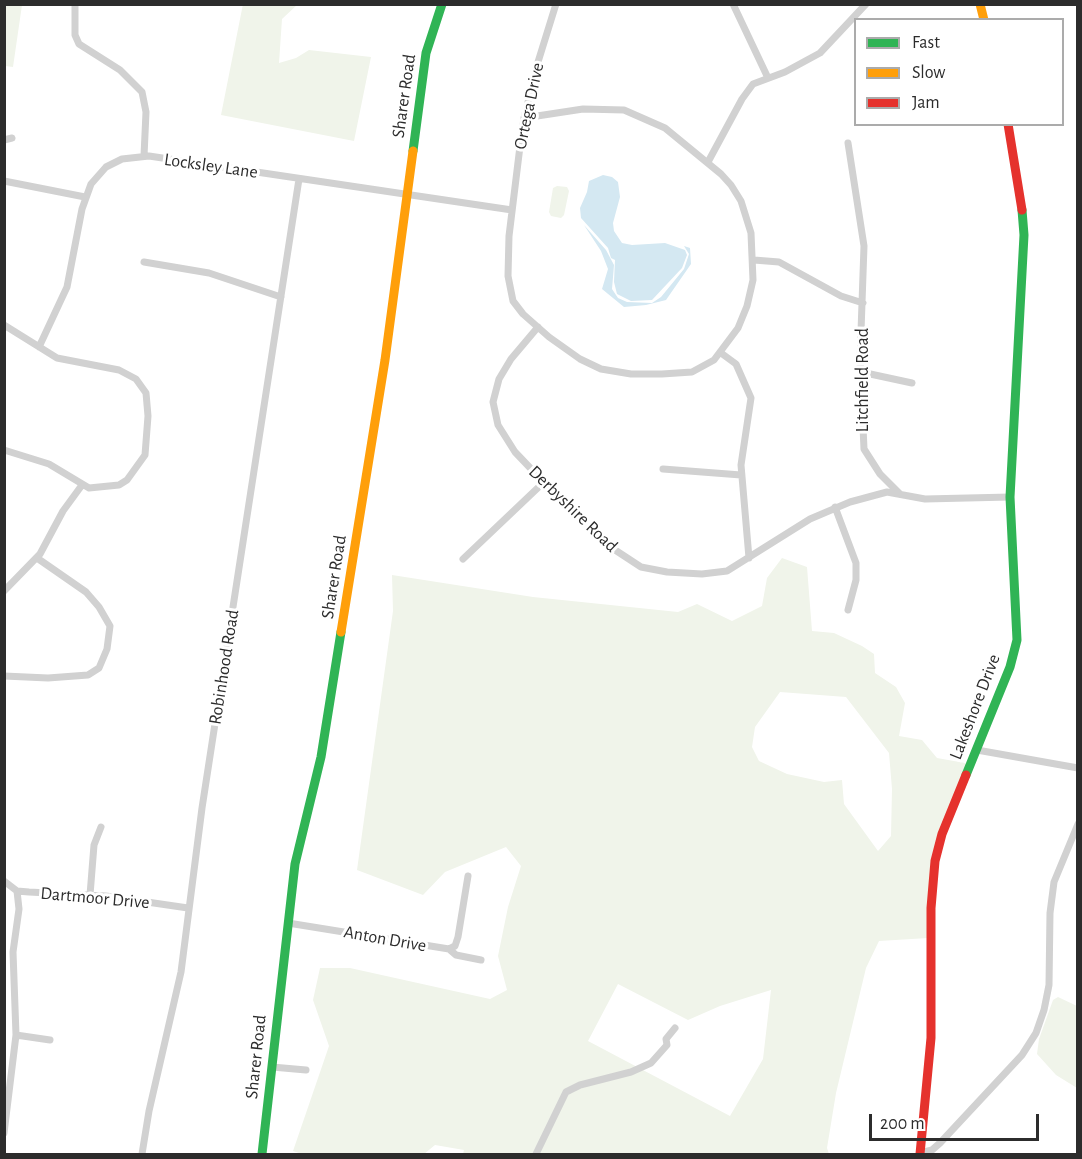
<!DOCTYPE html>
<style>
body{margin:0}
#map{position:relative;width:1082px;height:1159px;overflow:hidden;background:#fff;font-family:"Alegreya Sans",sans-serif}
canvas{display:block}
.frame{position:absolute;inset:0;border:6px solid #2c2c2c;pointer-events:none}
.legend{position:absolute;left:854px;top:18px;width:210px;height:108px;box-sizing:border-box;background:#fff;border:2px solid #ababab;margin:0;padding:8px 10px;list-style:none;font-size:18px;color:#2c2c2c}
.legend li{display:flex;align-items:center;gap:12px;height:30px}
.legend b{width:30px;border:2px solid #ababab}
.scale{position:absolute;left:869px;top:1114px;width:170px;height:27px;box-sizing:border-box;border:3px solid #2c2c2c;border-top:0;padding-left:8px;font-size:18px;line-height:21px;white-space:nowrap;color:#2c2c2c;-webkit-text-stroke:4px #fff;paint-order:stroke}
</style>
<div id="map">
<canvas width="1082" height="1159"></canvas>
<div class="frame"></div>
<ul class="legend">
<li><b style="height:8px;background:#30b455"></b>Fast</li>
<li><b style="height:8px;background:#ff9f0a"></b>Slow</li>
<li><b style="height:8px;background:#e5322d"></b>Jam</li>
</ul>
<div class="scale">200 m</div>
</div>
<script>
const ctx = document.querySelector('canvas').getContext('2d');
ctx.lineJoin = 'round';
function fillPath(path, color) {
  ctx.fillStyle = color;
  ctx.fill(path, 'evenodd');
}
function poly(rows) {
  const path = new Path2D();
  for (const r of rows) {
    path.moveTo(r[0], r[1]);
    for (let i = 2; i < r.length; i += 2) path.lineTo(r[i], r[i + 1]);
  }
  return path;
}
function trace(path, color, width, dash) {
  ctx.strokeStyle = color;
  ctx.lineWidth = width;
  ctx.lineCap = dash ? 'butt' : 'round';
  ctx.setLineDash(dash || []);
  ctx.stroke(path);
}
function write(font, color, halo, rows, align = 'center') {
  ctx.font = font + ' "Alegreya Sans",sans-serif';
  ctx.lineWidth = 6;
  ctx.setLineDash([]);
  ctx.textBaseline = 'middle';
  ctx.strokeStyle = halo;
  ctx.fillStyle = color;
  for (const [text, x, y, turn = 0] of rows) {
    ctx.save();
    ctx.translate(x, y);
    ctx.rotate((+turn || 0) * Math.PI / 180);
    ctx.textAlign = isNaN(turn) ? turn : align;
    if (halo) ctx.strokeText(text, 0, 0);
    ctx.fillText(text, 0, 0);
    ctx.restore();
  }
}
fillPath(poly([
 [243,4,297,5,282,19,279,63,296,58,309,50,371,57,354,141,221,115],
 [4,5,22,5,13,67,5,66],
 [557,186,567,187,569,191,564,215,561,218,551,216,549,212,553,188],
 [782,558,807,567,812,631,834,633,862,646,874,654,875,673,896,687,905,703,899,736,922,740,937,758,965,763,967,766,940,833,928,938,879,941,866,968,836,1093,827,1148,829,1154,463,1154,464,1150,435,1145,424,1154,302,1154,293,1151,329,1046,313,1000,320,968,350,968,490,999,507,990,498,956,508,907,521,866,506,847,445,872,423,895,357,870,393,611,392,575,533,597,678,612,697,604,732,621,762,606,767,578],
 [780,692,846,697,889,753,892,789,891,836,878,851,844,804,842,780,824,782,787,774,759,761,752,747,755,727],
 [618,984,688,1020,720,1006,771,990,763,1059,730,1116,588,1041],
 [1058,997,1077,1006,1077,1088,1056,1075,1037,1054,1039,1039,1053,1000]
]), '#f0f4ea');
fillPath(poly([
 [603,175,612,177,618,182,620,197,613,223,614,231,622,243,632,245,665,243,685,250,687,255,682,268,652,300,631,301,617,294,614,282,615,260,611,258,608,248,581,218,580,208,587,192,589,181],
 [584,225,606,250,614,265,612,289,618,298,627,302,652,303,661,297,684,269,689,254,684,246,690,248,691,264,666,300,646,305,624,307,602,289,608,269,601,251]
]), '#d4e8f2');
trace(poly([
 [75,4,75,35,79,44,120,70,142,92,146,112,144,156],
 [733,4,768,78],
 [524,118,583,109,624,110,665,128,721,174,731,185,741,201,751,233,753,280,747,306,738,328,714,360,692,372,662,374,631,374,601,369,580,359,549,337,523,314,513,301,508,276,509,236,521,138,524,118,538,62,556,4],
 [4,140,12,138],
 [848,143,864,246,860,360,864,449,880,474,900,494],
 [708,162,742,99,753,84,785,72,820,53,866,4],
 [4,181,85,197],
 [754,260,779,262,841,296,863,303],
 [144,262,209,273,281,297],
 [4,325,57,358,119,370,136,379,146,393,148,416,145,455,127,480,119,485,89,488,49,464,4,450],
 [538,327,511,359,499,379,493,402,498,425,515,452,555,494,609,546,641,567,667,572,702,574,727,571,810,519,850,502,887,492,925,499,1010,497],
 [39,347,67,287,82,209,91,184,106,167,122,159,149,156,512,210],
 [721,353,736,364,751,398,741,465,749,558],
 [861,372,912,383],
 [663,469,741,475],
 [835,507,856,563,856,580,848,610],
 [463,559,544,482],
 [4,591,40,554,63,511,82,485],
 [4,676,48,678,88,675,99,668,107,649,110,626,99,607,86,592,37,558],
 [977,750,1078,768],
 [4,881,17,891,29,892,106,896,188,908],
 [90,895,94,845,101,827],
 [288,923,449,949,456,955,481,960],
 [449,949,455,946,458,937,468,876],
 [16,1035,50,1040],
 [272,1067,306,1070],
 [4,1133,16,1035,13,952,19,909,17,891],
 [920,1153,932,1150,940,1143,1022,1055,1036,1033,1044,1010,1049,985,1050,913,1054,882,1078,824],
 [142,1154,149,1111,181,972,202,808,299,179],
 [536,1154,566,1092,580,1085,631,1072,651,1063,667,1045,666,1039,675,1028]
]), '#d1d1d1', 7);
trace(poly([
 [413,151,426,53,442,4],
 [966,775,1010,667,1017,640,1010,497,1024,235,1022,210],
 [262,1154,295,864,321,757,341,632]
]), '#30b455', 9);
trace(poly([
 [980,4,984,20],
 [341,632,385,360,413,151]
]), '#ff9f0a', 9);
trace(poly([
 [1008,124,1022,210],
 [920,1154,931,1038,931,908,935,861,942,834,966,775]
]), '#e5322d', 9);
write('18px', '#2c2c2c', '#fff', [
 ["Sharer Road",404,96,-82],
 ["Ortega Drive",529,106,-78],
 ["Locksley Lane",211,166,8],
 ["Litchfield Road",863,380,-90],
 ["Derbyshire Road",573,509,44],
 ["Sharer Road",334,577,-81],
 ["Robinhood Road",224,667,-81],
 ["Lakeshore Drive",975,707,-69],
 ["Dartmoor Drive",95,898,5],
 ["Anton Drive",385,939,10],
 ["Sharer Road",256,1057,-84]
]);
</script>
